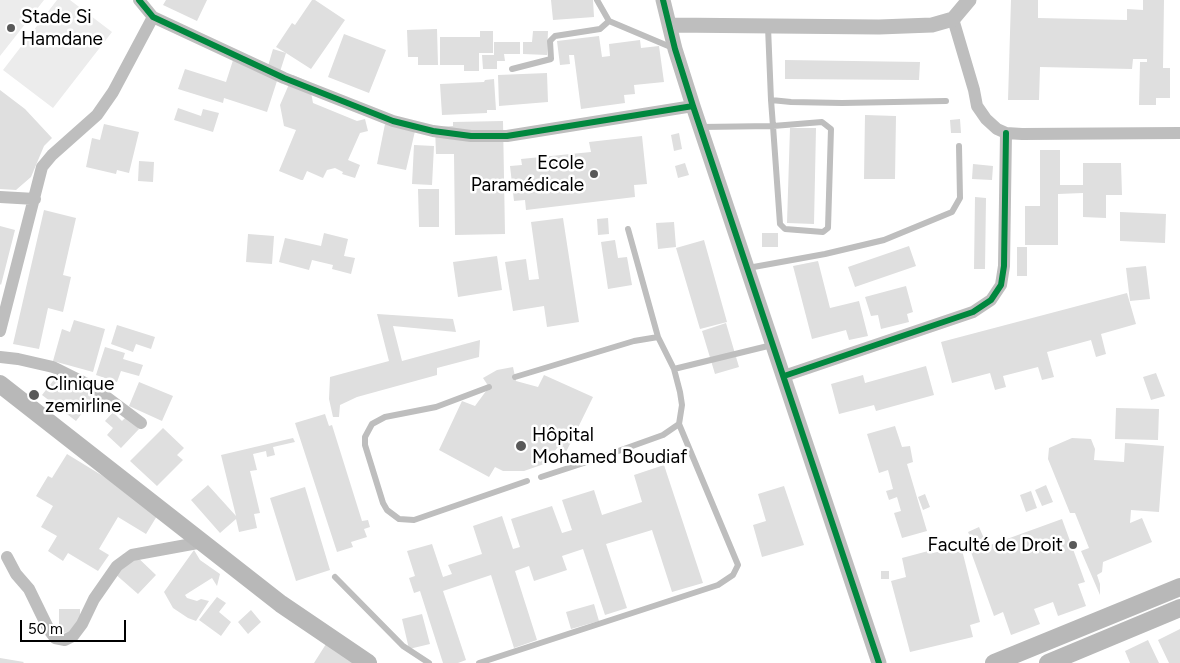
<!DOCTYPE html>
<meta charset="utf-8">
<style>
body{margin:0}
#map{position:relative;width:1180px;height:663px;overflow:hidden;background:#fff;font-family:Figtree,sans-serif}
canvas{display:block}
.scale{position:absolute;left:20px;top:620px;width:106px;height:22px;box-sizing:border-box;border:2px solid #000;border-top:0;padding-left:6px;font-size:15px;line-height:18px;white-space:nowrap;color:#000;-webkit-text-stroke:4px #fff;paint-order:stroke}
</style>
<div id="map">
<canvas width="1180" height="663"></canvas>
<div class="scale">50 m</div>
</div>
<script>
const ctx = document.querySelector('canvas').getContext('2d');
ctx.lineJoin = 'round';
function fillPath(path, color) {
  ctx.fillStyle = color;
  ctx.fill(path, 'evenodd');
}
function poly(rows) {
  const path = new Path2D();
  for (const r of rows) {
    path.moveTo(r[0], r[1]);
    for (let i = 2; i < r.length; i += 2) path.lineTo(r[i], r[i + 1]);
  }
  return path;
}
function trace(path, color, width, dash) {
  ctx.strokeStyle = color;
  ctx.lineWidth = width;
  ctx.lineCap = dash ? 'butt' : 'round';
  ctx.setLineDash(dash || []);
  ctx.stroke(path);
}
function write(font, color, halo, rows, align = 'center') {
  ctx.font = font + ' Figtree,sans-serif';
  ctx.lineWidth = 5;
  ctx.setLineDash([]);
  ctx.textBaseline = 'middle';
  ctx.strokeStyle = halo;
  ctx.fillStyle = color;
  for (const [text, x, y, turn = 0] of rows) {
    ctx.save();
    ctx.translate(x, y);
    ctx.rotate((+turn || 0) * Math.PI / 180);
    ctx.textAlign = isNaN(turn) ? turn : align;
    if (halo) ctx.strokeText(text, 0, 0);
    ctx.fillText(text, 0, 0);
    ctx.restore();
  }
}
fillPath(poly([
 [0,0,44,0,0,56],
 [57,0,70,0,112,32,53,108,3,70]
]), '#ececec');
fillPath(poly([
 [166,0,207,0,197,21,163,5],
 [312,0,315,0,345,20,311,69,286,53,267,112,224,98,223,103,178,89,185,69,226,82,235,54,268,66,273,49,286,53,276,47,292,23,295,25],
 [551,0,593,0,594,17,553,20],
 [1011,0,1038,0,1038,18,1127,20,1127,9,1143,10,1143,0,1164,0,1163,68,1170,68,1170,98,1156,98,1156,105,1139,105,1140,62,1147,62,1147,59,1133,59,1132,69,1040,67,1039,100,1008,100],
 [437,29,438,65,418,65,418,57,408,57,407,30],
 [480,31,493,31,493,53,479,53,479,71,464,71,464,65,440,65,440,37,480,37],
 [533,31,548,31,547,55,523,54,523,42,532,42],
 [344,34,386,50,369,93,328,77],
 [599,36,602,57,610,56,609,44,640,40,641,48,659,46,664,82,634,85,635,94,624,95,625,103,581,109,574,55,569,55,570,64,560,65,557,41],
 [494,42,520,42,520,54,504,54,505,61,497,61,497,69,483,69,482,55,494,55],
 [785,60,920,62,919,80,785,79],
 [547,73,548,102,499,106,498,75],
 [293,75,309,82,313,103,357,121,365,119,368,131,360,133,348,160,360,165,355,178,342,174,343,172,335,168,327,170,323,178,307,171,303,180,301,180,279,171,296,130,284,126,280,105],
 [494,79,496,110,487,110,487,113,442,115,440,84,484,82,485,80],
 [0,90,25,109,52,138,44,146,31,177,16,190,0,189],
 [178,108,201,116,203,109,219,113,213,132,174,120],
 [865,115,896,116,895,179,864,179],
 [960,119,961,133,951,133,950,120],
 [503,121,505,234,455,235,454,154,436,154,435,127,453,126,453,122],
 [104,124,139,132,129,173,117,170,116,174,86,167,92,138,100,140],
 [385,124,415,131,406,170,377,164],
 [790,128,816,128,814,224,787,223],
 [679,133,682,149,674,151,671,135],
 [642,136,647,184,634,185,635,197,526,210,525,200,514,201,510,166,522,165,521,159,591,152,589,142],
 [414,145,434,146,432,185,412,184],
 [1040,150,1060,150,1060,185,1083,185,1083,163,1121,163,1122,195,1106,195,1106,218,1083,217,1083,193,1058,194,1058,245,1025,245,1025,206,1040,206],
 [139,161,154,162,153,182,138,181],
 [685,163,689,175,678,178,675,166],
 [973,164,993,166,992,180,972,179],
 [418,189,439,189,439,227,419,227],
 [975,197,986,198,985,269,974,269],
 [44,210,76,218,63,275,71,277,63,312,48,308,39,349,13,344],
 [1120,212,1166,214,1165,243,1120,241],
 [563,218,579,322,547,327,544,306,513,311,505,262,526,259,529,280,539,279,531,222],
 [608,218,609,234,598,235,597,219],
 [674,222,676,247,658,249,656,223],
 [0,226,15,230,1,285,0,284],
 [324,233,348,239,344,256,355,258,351,274,332,269,333,265,312,260,309,270,279,262,285,238,321,246],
 [762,233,778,233,778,247,762,247],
 [248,234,274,236,272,264,246,262],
 [615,240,618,258,627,257,632,285,608,289,601,242],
 [704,240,727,322,700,329,676,248],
 [909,246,916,266,855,287,848,267],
 [1017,247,1027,247,1027,276,1017,276],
 [497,256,502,290,458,297,453,262],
 [818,261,830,308,859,301,868,336,849,340,846,330,812,339,793,266],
 [1146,266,1150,299,1130,301,1126,268],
 [906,286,913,312,907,314,909,322,881,329,878,315,871,316,865,297],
 [1127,293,1136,324,1101,334,1106,354,1096,357,1091,340,1047,352,1054,377,1042,380,1038,367,1003,376,1006,387,995,390,990,373,952,383,941,342],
 [377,314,453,319,456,332,393,326,402,361,480,340,479,357,437,368,437,375,357,397,340,405,339,417,333,417,329,399,330,377,389,361],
 [74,320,105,329,93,372,53,361,62,329,70,332],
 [726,323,739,367,715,374,702,331],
 [117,325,155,337,151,349,136,344,133,352,111,344],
 [105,347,125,353,123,359,143,365,139,376,121,371,117,382,96,375],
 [926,366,934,395,876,411,874,405,839,414,831,384,863,375,865,383],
 [64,367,98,393,76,421,42,395],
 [513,367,516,381,538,387,544,375,593,397,566,452,558,447,544,464,524,471,503,471,495,467,489,477,439,450,462,401,475,406,489,387,483,378,497,370],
 [1156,373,1165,396,1151,400,1143,377],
 [139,382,173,396,162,421,129,406],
 [1116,408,1159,409,1158,440,1115,439],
 [113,412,122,421,126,417,139,429,121,448,107,435,113,428,105,421],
 [325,414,329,426,332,425,362,521,368,520,370,527,364,529,367,537,351,542,353,547,337,552,295,423],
 [895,426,902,447,910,446,913,462,907,464,927,531,902,538,894,513,901,511,897,497,889,500,886,491,893,489,888,470,879,473,867,434],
 [163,428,184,448,177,455,183,460,157,486,130,461],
 [293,438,295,442,273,447,275,455,267,457,266,451,253,454,257,470,250,471,260,513,254,514,257,528,239,532,236,519,220,533,191,500,208,485,236,516,221,455],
 [1072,438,1091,439,1095,449,1094,460,1124,462,1125,443,1164,446,1159,512,1131,510,1130,523,1142,518,1152,542,1103,562,1102,572,1097,575,1100,584,1100,595,1081,551,1089,548,1075,513,1070,513,1048,459,1049,448],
 [67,454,160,511,146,534,118,517,99,549,109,555,98,571,68,553,63,561,48,551,57,536,41,527,53,506,36,496,48,476,52,478],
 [664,465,703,583,672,592,652,530,606,544,627,608,605,615,583,549,562,556,567,570,534,581,529,566,515,571,537,640,514,648,491,575,443,591,466,660,458,663,443,663,420,591,414,593,409,578,415,576,407,551,432,544,443,577,452,574,448,565,482,554,473,526,502,516,513,549,520,547,511,519,552,506,562,533,572,530,562,500,594,490,602,515,642,502,634,475],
 [1046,485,1053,502,1042,506,1035,490],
 [784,486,804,545,762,557,753,525,766,521,758,494],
 [305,487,330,570,296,581,270,498],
 [1031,491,1037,508,1026,512,1020,495],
 [925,494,930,507,923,510,918,497],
 [1062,519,1085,582,1078,584,1086,606,1058,616,1053,602,1034,609,1040,624,1011,635,1003,612,994,616,971,552],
 [979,527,986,543,975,548,968,532],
 [961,546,980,622,970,625,973,637,910,652,891,581,906,577,902,558,932,550,933,553],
 [194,550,200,560,220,574,217,586,212,578,185,595,187,598,197,601,201,599,209,601,196,621,188,618,173,608,164,592],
 [133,553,156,575,138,594,114,573],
 [881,571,889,571,889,579,881,579],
 [217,597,226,603,219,612,231,622,221,636,199,620],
 [594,604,599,621,571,629,566,612],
 [59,609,80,609,80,632,59,633],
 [251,610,261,622,248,634,238,622],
 [422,614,430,644,409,649,402,619],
 [1180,629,1180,663,1169,663,1158,640],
 [1148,640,1159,663,1130,663,1125,651],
 [326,644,357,663,314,663],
 [0,658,24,662,23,663,0,663]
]), '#dfdfdf');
trace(poly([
 [597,0,609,21,673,48],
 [768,27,771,100,791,102,842,103,946,101],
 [512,69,551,59,550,41,555,36,600,29,609,21],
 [701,127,773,126,822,122,831,129,828,228,823,232,785,229,780,224,773,126,771,100],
 [628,229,658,337],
 [748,268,825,254,884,240,952,212,960,198,959,146],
 [674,369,772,345],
 [515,377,634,341,658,337,674,369,680,392,682,405,679,424,663,435,596,459,541,477],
 [489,387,436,407,385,417,372,424,365,437,365,445,383,503,387,510,399,519,414,520,527,481],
 [335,577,403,646,429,663],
 [479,663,718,585,733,575,738,565,679,424]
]), '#bebebe', 6);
trace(poly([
 [139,0,153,17,284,78,393,121,433,131,471,136,507,136,693,106],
 [953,19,974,90,977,106,986,119,997,129,1006,133,1022,134,1180,133],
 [0,197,35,199],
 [0,331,42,167,52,155,97,115,113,92,153,17],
 [0,357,18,359,53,367,93,387,141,423],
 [784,376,973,312,991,300,1001,285,1004,266,1006,133],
 [7,557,16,574,29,589,49,630,55,638,65,640,73,636,82,624,94,599,117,566,132,555,203,542]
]), '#bebebe', 12);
trace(poly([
 [663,0,675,49,693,106,879,663],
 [670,25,879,27,932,25,953,19,969,0]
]), '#bebebe', 15);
trace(poly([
 [0,384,281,604,368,663],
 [994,663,1180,587],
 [1048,663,1180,608]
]), '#b8b8b8', 18);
trace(poly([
 [139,0,153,17,284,78,393,121,433,131,471,136,507,136,693,106],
 [663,0,675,49,693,106,879,663],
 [784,376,973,312,991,300,1001,285,1004,266,1006,133]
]), '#00873e', 6);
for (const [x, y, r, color] of [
 [11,28,5,"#595959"],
 [594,174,5,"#595959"],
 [34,395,6,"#595959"],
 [521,446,6,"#595959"],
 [1073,545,5,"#595959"]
]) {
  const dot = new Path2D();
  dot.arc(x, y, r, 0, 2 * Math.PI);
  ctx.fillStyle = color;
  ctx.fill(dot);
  trace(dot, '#fff', 2);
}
write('19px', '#000', '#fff', [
 ["Stade Si",21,17],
 ["Hamdane",21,39],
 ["Ecole",584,163,"right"],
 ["Paramédicale",584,185,"right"],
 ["Clinique",45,384],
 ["zemirline",45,406],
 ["Hôpital",532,435],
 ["Mohamed Boudiaf",532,457],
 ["Faculté de Droit",1063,545,"right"]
], 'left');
</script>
